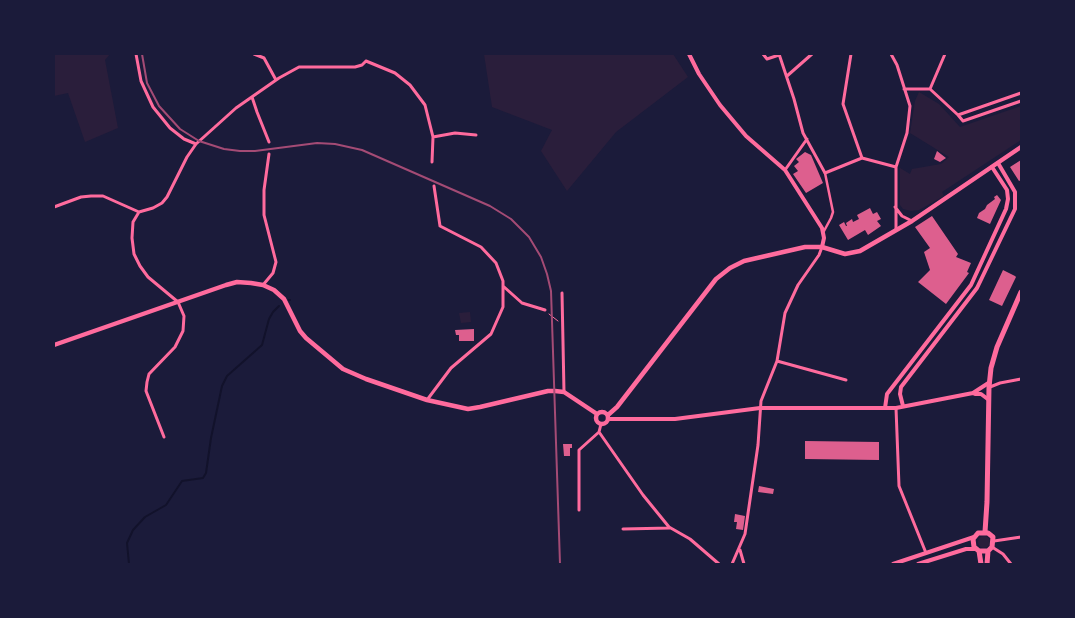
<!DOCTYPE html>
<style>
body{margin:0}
#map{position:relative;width:1075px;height:618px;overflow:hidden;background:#1b1b3a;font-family:"Work Sans",sans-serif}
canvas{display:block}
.frame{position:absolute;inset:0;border:55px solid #1b1b3a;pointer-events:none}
</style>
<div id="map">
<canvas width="1075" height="618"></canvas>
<div class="frame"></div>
</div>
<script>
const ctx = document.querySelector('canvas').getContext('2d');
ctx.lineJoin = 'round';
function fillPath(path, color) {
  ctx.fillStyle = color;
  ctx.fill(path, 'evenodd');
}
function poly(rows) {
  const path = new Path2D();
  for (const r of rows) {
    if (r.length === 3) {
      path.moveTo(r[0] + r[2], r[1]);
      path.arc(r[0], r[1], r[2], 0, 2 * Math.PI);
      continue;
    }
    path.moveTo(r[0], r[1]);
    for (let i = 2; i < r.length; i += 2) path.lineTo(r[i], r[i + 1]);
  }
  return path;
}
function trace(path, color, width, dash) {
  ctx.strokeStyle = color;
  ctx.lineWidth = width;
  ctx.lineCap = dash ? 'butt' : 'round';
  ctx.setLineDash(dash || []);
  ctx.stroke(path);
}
fillPath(poly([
 [54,54,110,54,105,60,118,128,85,142,68,93,54,96],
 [484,54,673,54,688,77,616,132,567,191,541,151,552,130,492,107],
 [919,92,939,104,960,127,1021,106,1021,140,942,192,944,196,919,210,911,211,903,209,900,205,900,168,910,174,912,169,941,164,949,157,910,133,915,101],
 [470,312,471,322,461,323,459,313],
 [984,542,6]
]), '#2a1e3b');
trace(poly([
 [289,300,290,300],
 [129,564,127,543,133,530,145,517,166,505,182,481,203,478,206,473,211,438,222,386,227,376,262,345,269,319,273,312,279,306]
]), '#12122b', 2);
fillPath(poly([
 [937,151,946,158,940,162,934,159],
 [805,152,811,155,823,183,806,193,793,174,798,171,794,166,799,162,796,159],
 [1021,160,1021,180,1019,181,1010,167],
 [997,195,1001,200,990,224,977,218,979,213,985,209,987,205,995,199,994,197],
 [870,208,873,214,877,212,881,219,877,221,881,226,868,235,865,230,848,240,839,225,844,222,846,226,847,226,846,223,852,219,853,222,859,219,857,215],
 [932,216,958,254,956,257,971,263,967,272,969,273,946,304,918,282,930,270,924,252,930,248,915,227],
 [1003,270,1015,276,1016,277,1002,306,989,300],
 [474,329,474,341,459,341,459,335,456,335,455,330],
 [805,441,879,442,879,460,805,459],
 [563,444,572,444,572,448,570,448,570,456,564,456],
 [759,486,774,489,773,494,758,492],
 [735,514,745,516,743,530,736,529,737,522,734,522]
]), '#dd5f8e');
trace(poly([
 [549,314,558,321]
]), '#ff6b9d', 1);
trace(poly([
 [824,231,831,218,833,212,825,173]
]), '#ff6b9d', 2.5);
trace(poly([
 [136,54,141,81,153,107,170,128,184,139,196,144],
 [254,54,264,58,276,80],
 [763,54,767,59,779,55],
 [779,54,794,99,803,133,825,173,862,158],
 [851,54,843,104,862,158],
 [891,54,897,65,910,106,907,133,896,167,896,230],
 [366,61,395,73,410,85,425,105,433,137,432,162],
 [787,76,812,54],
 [904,89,930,89,958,115,963,121,1021,101],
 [930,89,945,54],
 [252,97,257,112,269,142],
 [958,115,1021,93],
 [433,137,455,133,476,135],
 [862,158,896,167],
 [785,170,807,139],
 [54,207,81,197,91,196,103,196,139,212,153,208,162,203,167,197,187,157,196,144,236,108,279,78,299,67,355,67,362,65,366,61],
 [895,207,902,216,912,221],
 [139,212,133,222,132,238,134,254,140,266,148,277,178,302,184,316,183,331,175,347,149,374,147,382,146,391,164,437],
 [263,285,273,273,276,262,264,215,264,190,269,154],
 [503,286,522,303,545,310],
 [562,293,564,392],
 [777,361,846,380],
 [990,387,1000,383,1021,379],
 [427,400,451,368,491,334,503,307,503,281,496,263,481,247,440,226,434,186],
 [896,408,899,486,926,553],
 [599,432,643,495,669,527,690,539,719,564],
 [579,510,579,450,599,432,601,424],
 [623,529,670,528],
 [994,541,1021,537],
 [992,547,1003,554,1011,564],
 [740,550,744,564],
 [732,564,745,534,758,445,761,401,777,361,785,313,798,285,819,255,822,247]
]), '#ff6b9d', 3);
trace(poly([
 [689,54,699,74,720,105,746,136,785,170,822,228,824,238,822,247],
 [975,394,981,394,989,400],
 [903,406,900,394,901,387,977,288,1015,209,1015,192,998,163],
 [885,408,887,394,971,285,1006,209,1008,199,1007,190,992,167],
 [608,419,675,419,760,408,896,408,973,393,990,382],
 [893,564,974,537],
 [918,564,966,549,976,549]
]), '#ff6b9d', 4);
trace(poly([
 [54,345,226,285,237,282,251,283,263,285,274,290,284,299,300,331,306,338,343,369,366,379,427,400,468,409,480,407,548,391,555,391,564,392,597,414],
 [602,418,6],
 [608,415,617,407,716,279,730,268,744,261,805,247,822,247,845,254,860,251,912,221,1021,147]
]), '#ff6b9d', 4.5);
trace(poly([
 [985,532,987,502,989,387,991,368,997,347,1021,292],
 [979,551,988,551,992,547,993,537,988,533,978,533,973,539,974,547,979,551,981,564],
 [987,564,988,551]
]), '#ff6b9d', 5);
trace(poly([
 [142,54,147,83,159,106,180,129,199,141,224,149,240,151,255,151,317,143,335,144,362,150,490,206,511,219,529,237,541,257,547,274,551,291,560,564]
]), '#a44b75', 2);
</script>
